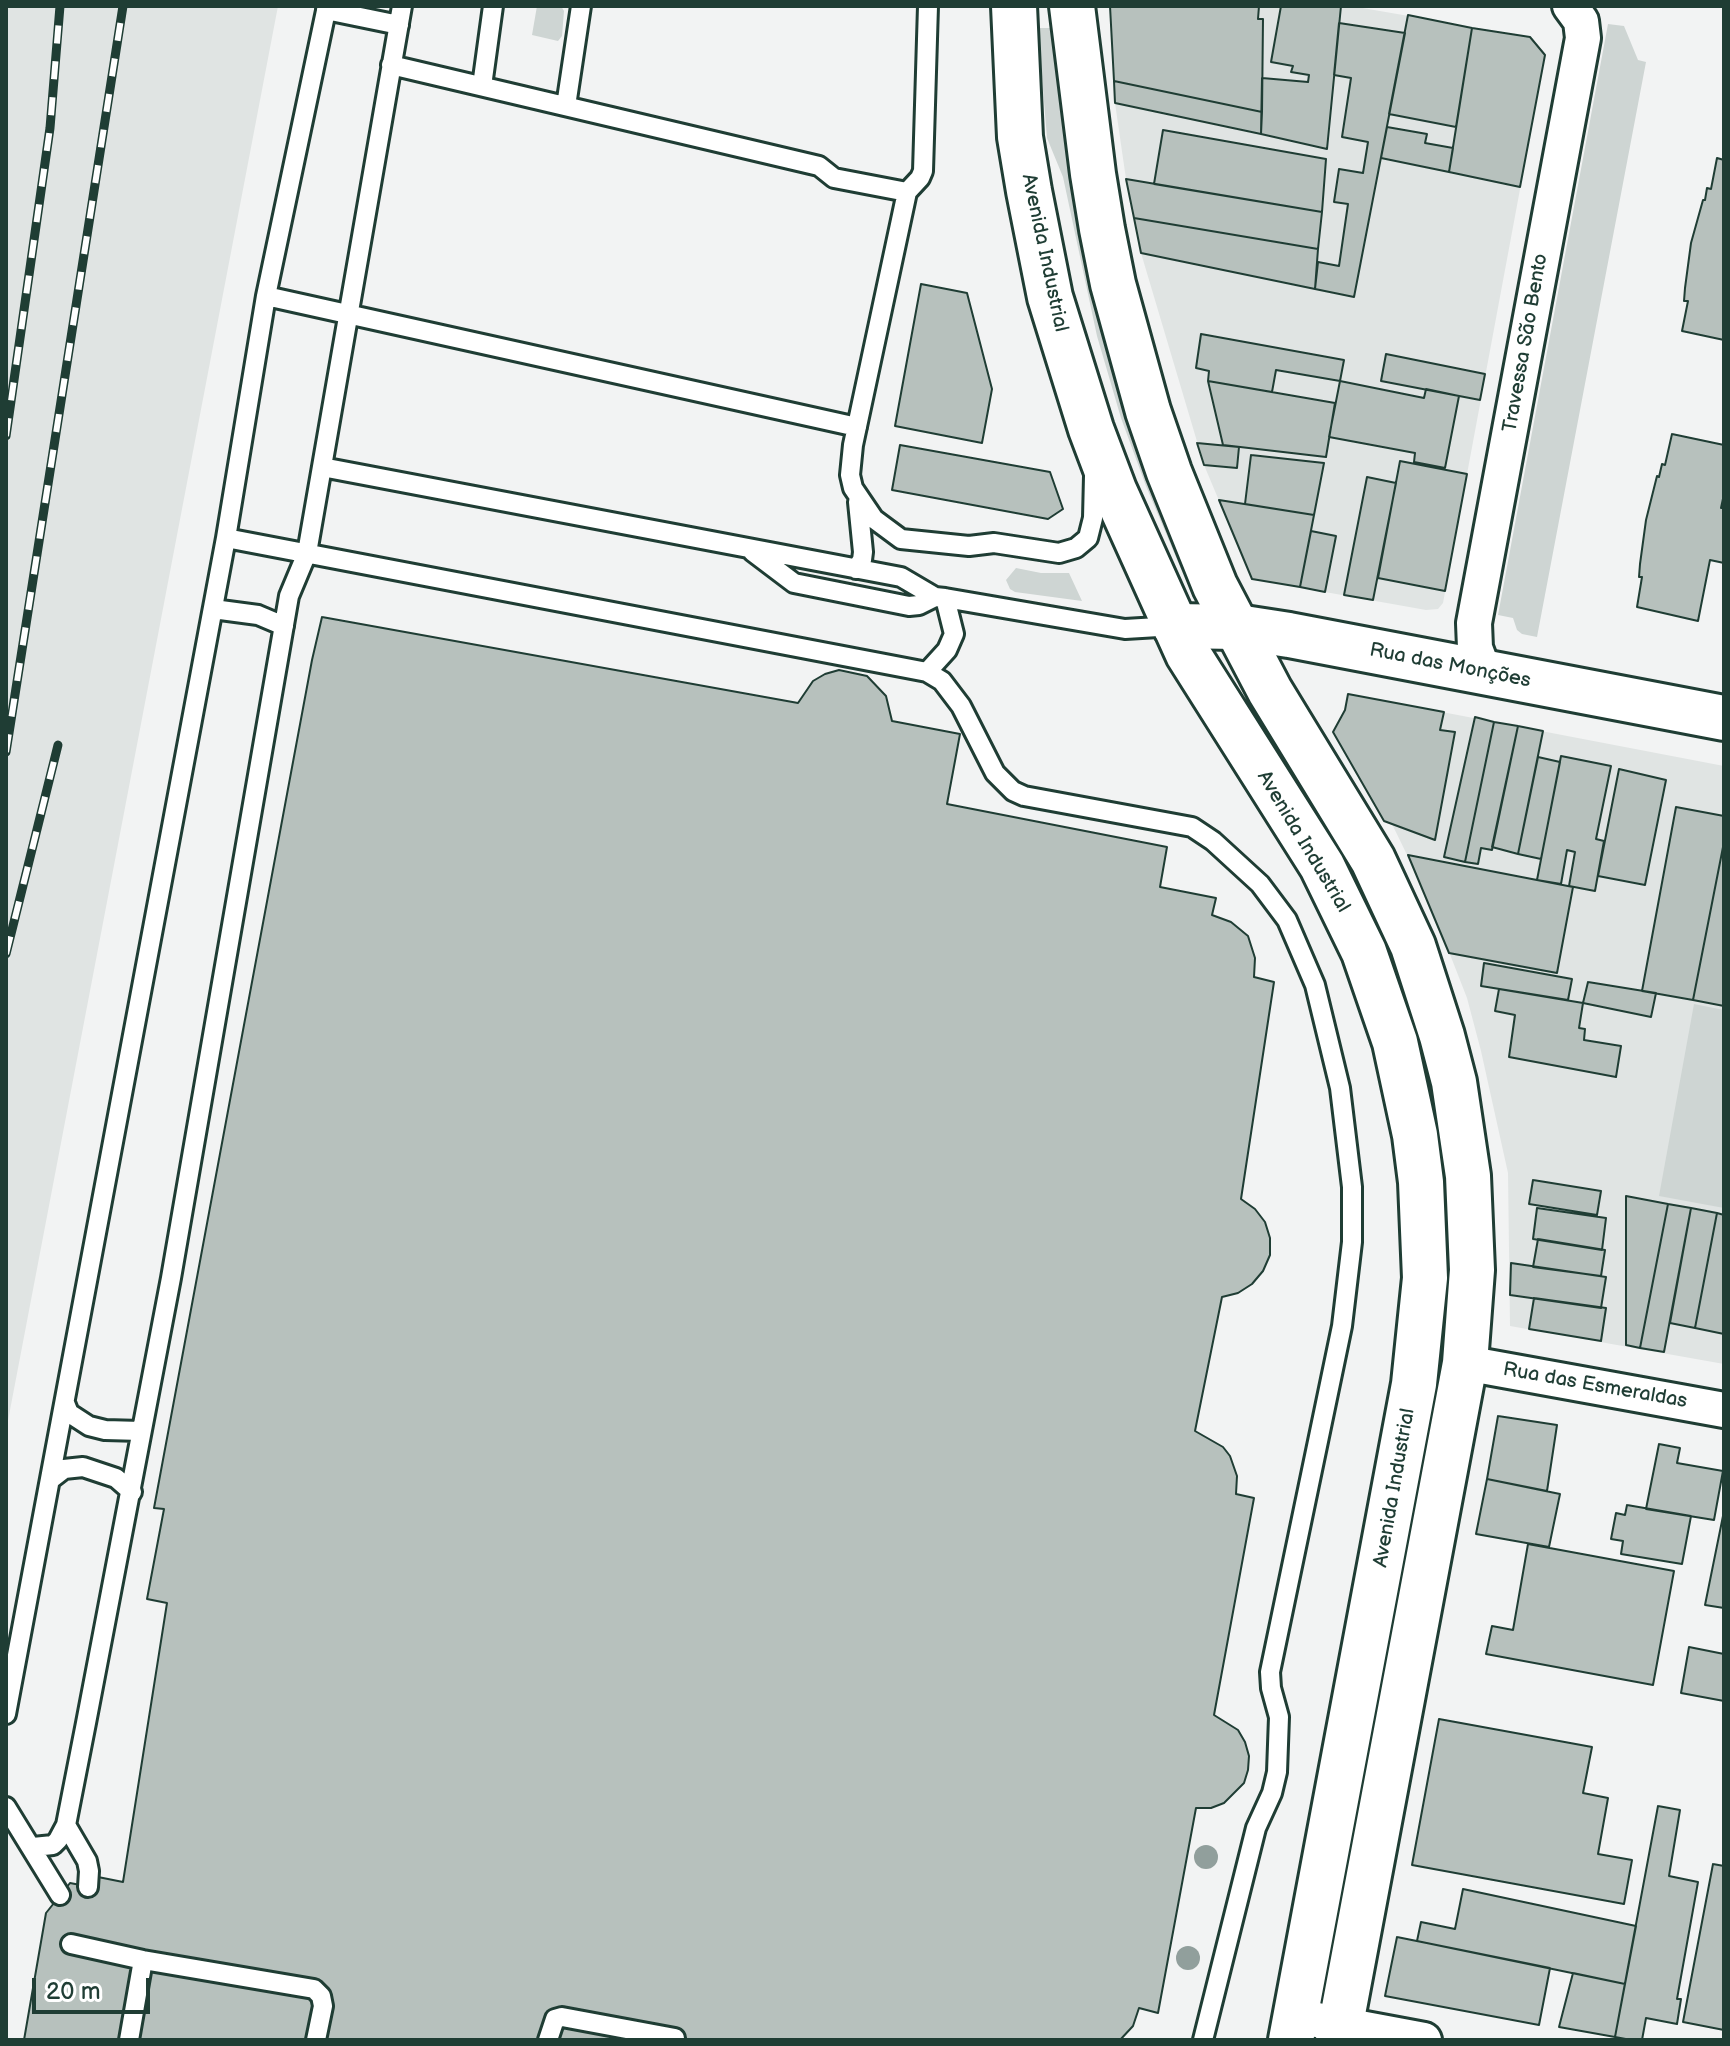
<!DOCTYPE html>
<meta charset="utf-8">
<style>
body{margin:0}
#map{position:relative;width:1730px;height:2046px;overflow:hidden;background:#f2f3f3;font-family:"Balsamiq Sans",sans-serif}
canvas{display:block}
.frame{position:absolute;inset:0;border:8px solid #1f3d34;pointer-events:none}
.scale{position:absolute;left:32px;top:1978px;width:118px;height:36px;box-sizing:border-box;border:4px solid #1f3d34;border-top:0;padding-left:10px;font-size:24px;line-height:28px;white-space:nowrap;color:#1f3d34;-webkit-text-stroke:6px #fff;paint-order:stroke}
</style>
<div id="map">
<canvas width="1730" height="2046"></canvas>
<div class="frame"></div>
<div class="scale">20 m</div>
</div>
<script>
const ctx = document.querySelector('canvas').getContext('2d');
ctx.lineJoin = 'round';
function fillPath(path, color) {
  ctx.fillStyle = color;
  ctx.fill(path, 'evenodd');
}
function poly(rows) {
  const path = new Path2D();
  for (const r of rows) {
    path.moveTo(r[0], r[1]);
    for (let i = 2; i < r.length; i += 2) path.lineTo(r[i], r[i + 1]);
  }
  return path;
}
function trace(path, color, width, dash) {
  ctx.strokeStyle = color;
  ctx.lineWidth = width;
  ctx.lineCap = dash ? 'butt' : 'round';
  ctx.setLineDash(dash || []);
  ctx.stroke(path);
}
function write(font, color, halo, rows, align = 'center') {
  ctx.font = font + ' "Balsamiq Sans",sans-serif';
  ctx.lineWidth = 7;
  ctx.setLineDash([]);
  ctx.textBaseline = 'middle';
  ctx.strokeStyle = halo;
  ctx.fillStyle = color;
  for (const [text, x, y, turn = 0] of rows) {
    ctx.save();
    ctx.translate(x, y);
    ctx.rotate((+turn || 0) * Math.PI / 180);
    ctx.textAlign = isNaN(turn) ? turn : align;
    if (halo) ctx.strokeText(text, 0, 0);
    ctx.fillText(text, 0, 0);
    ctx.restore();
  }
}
fillPath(poly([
 [6,6,278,6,6,1431],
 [1110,6,1351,6,1530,37,1545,55,1443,603,1438,609,1426,610,1252,579,1204,465,1141,253,1126,179,1115,103],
 [1348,694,1724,766,1724,1364,1510,1326,1508,1173,1481,1051,1467,998,1428,898,1392,824,1336,726,1345,710]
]), '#e0e4e3');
fillPath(poly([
 [537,6,561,6,564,11,562,36,558,41,532,35],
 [1608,24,1624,26,1638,60,1646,62,1537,637,1522,634,1517,630,1513,618,1498,615],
 [1038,28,1054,28,1069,179,1103,334,1139,454,1187,575,1181,569,1146,486,1121,418,1097,336,1063,177,1047,138],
 [1016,568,1041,573,1069,573,1082,601,1015,592,1010,589,1006,580],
 [1282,748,1365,886,1399,966,1426,1057,1437,1108,1445,1166,1449,1219,1449,1301,1441,1406,1433,1405,1436,1371,1375,926,1344,863,1275,753],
 [1694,1004,1724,1010,1724,1208,1659,1196],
 [1427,1435,1434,1436,1338,1935,1330,1934]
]), '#ced5d3');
const building = poly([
 [1110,6,1259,6,1258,19,1263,19,1262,112,1114,81,1110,6],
 [1281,6,1341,6,1327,149,1261,134,1262,78,1308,82,1309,75,1291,72,1293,66,1271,62,1281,6],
 [1408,15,1472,28,1456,127,1389,114,1408,15],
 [1339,23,1405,33,1354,297,1315,289,1318,262,1339,266,1348,204,1334,202,1339,169,1363,173,1368,142,1342,137,1351,78,1334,75,1339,23],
 [1472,28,1530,37,1545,55,1520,187,1449,172,1472,28],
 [1114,81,1262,112,1261,134,1115,103,1114,81],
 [1387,127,1427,134,1425,143,1453,148,1449,172,1381,158,1387,127],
 [1163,130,1326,159,1322,212,1154,184,1163,130],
 [1717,158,1724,160,1724,340,1682,331,1688,301,1684,301,1685,288,1691,243,1703,200,1705,200,1707,188,1711,189,1717,158],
 [1126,179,1322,212,1318,249,1134,218,1126,179],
 [1134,218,1318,249,1315,289,1141,253,1134,218],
 [921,284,967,293,992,389,982,443,895,426,921,284],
 [1201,334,1344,360,1340,381,1276,370,1272,392,1208,381,1209,371,1196,368,1201,334],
 [1386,354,1485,374,1480,400,1381,381,1386,354],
 [1208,381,1335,403,1326,457,1223,445,1208,381],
 [1340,381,1424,398,1426,389,1459,396,1445,468,1414,462,1415,453,1329,437,1340,381],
 [1672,434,1724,445,1724,494,1721,508,1724,508,1724,563,1710,560,1698,621,1637,607,1642,577,1639,577,1640,564,1646,520,1657,476,1659,477,1662,464,1665,465,1672,434],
 [1197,443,1239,447,1237,468,1204,465,1197,443],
 [900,445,1050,472,1063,509,1048,519,892,490,900,445],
 [1251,455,1324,463,1314,515,1245,504,1251,455],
 [1400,461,1467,474,1445,591,1378,578,1400,461],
 [1367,477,1396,483,1373,600,1344,595,1367,477],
 [1219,500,1314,515,1300,587,1252,579,1219,500],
 [1311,531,1336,536,1325,592,1300,587,1311,531],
 [322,617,798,703,813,681,825,674,839,670,867,676,886,696,892,721,960,734,947,804,1167,847,1160,887,1216,898,1212,915,1231,922,1248,936,1255,958,1254,977,1274,982,1241,1199,1255,1209,1265,1222,1270,1238,1270,1255,1263,1271,1252,1284,1238,1293,1222,1297,1195,1431,1223,1447,1230,1456,1237,1476,1236,1494,1254,1498,1214,1715,1238,1730,1245,1742,1249,1756,1248,1770,1244,1783,1224,1803,1211,1808,1196,1808,1158,2013,1139,2008,1133,2026,1120,2040,24,2040,46,1913,70,1883,96,1888,98,1877,123,1882,167,1603,147,1599,164,1509,154,1508,312,660,322,617],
 [1348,694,1444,712,1440,730,1455,732,1435,840,1384,821,1333,732,1345,710,1348,694],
 [1475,717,1494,722,1465,862,1444,857,1475,717],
 [1494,722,1518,726,1492,850,1481,848,1478,864,1465,862,1494,722],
 [1518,726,1543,731,1518,854,1492,847,1518,726],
 [1561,756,1611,766,1596,839,1604,841,1595,891,1569,886,1575,852,1567,850,1561,884,1537,880,1561,756],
 [1538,757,1560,762,1541,859,1518,854,1538,757],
 [1619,769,1666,780,1645,885,1598,876,1619,769],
 [1676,807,1724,816,1724,842,1693,1000,1642,991,1676,807],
 [1724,842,1724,1006,1693,1000,1724,842],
 [1408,855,1573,887,1557,973,1449,953,1408,855],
 [1484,963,1572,979,1568,1000,1481,986,1484,963],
 [1588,982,1656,993,1651,1017,1583,1003,1588,982],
 [1499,989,1583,1003,1579,1028,1585,1029,1584,1040,1621,1046,1616,1077,1509,1057,1515,1015,1495,1011,1499,989],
 [1533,1180,1601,1191,1597,1215,1529,1204,1533,1180],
 [1626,1196,1668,1204,1640,1348,1626,1345,1626,1196],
 [1668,1204,1691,1208,1664,1352,1640,1348,1668,1204],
 [1537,1208,1606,1218,1602,1250,1533,1239,1537,1208],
 [1691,1208,1717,1213,1695,1328,1670,1323,1691,1208],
 [1717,1213,1724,1215,1724,1334,1695,1328,1717,1213],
 [1538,1239,1605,1250,1601,1276,1533,1267,1538,1239],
 [1511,1263,1606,1277,1601,1308,1510,1295,1511,1263],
 [1534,1298,1606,1308,1601,1341,1529,1329,1534,1298],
 [1498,1416,1557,1425,1547,1491,1487,1479,1498,1416],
 [1659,1444,1680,1448,1677,1463,1723,1471,1714,1520,1646,1509,1659,1444],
 [1487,1479,1560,1494,1549,1547,1476,1534,1487,1479],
 [1627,1505,1691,1516,1682,1564,1621,1554,1623,1541,1611,1539,1616,1513,1625,1515,1627,1505],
 [1723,1516,1724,1516,1724,1608,1705,1605,1723,1516],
 [1528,1544,1674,1571,1653,1685,1486,1654,1492,1626,1513,1630,1528,1544],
 [1689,1647,1724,1654,1724,1701,1681,1693,1689,1647],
 [1439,1719,1592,1747,1583,1793,1608,1798,1598,1854,1632,1860,1624,1904,1412,1865,1439,1719],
 [1658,1806,1680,1810,1669,1876,1698,1882,1677,1999,1681,1999,1677,2024,1646,2018,1642,2040,1631,2040,1615,2037,1658,1806],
 [1713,1864,1724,1866,1724,2030,1683,2022,1713,1864],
 [1463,1889,1636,1926,1625,1984,1417,1941,1421,1922,1455,1929,1463,1889],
 [1397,1937,1550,1968,1539,2025,1385,1996,1397,1937],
 [1573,1973,1625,1984,1615,2037,1559,2027,1573,1973]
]);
fillPath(building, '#b7c1bd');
trace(building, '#1f3d34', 2);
const lane = poly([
 [928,6,923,171,920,178,907,192,853,445,850,475,853,488,874,519,901,539,969,546,994,543,1059,553,1076,548,1088,538,1093,518,1094,476],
 [326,10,399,25],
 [391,65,819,166,834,178,907,192],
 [482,86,493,6],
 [566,106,581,6],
 [266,296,857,427],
 [322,467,901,577,935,597,945,598,1125,629,1175,626],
 [226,538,927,672,942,681,961,706,995,773,1013,791,1024,796,1192,827,1213,841,1260,884,1287,920,1315,985,1340,1088,1352,1187,1352,1242,1342,1326,1270,1672,1271,1688,1279,1717,1277,1772,1272,1793,1256,1828,1203,2040],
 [753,552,794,583,909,606,919,605,935,597],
 [856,569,862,560,863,552,858,502],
 [213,609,258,615,284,626],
 [927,672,947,650,954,634,945,598],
 [65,1403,69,1413,89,1426,105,1430,141,1431],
 [51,1479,64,1469,83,1467,116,1478,132,1492],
 [6,1714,226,538,266,296,327,6],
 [6,1807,60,1895],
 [66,1825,87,1861,89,1871,88,1887],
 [33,1847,53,1845,58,1840,66,1825,86,1723,171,1278,289,596,307,553,402,6],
 [71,1944,143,1960,314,1989,321,1996,323,2006,316,2040],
 [129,2040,143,1960],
 [548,2040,555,2019,562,2017,675,2038]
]);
const street = poly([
 [1484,672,1475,648,1474,623,1583,38,1581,21,1570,6],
 [1465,1363,1724,1410],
 [1317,2020,1424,2040]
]);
const secondary = poly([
 [1175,626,1237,627,1289,635,1724,718]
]);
const primary = poly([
 [1014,6,1020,137,1029,191,1050,297,1091,429,1114,490,1188,654,1322,866,1364,952,1395,1042,1415,1135,1421,1182,1425,1278,1414,1384,1291,2040],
 [1072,6,1093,174,1102,229,1113,284,1148,411,1169,472,1215,586,1270,691,1373,860,1413,946,1442,1036,1454,1082,1468,1176,1472,1270,1465,1363,1338,2040]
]);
trace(lane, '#1f3d34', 24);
trace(street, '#1f3d34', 40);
trace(secondary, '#1f3d34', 50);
trace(primary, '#1f3d34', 50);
trace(lane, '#fff', 18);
trace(street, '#fff', 34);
trace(secondary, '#fff', 44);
trace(primary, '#fff', 44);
const rail = poly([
 [6,436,50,128,60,6],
 [6,752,123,6],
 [6,954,58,745]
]);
trace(rail, '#1f3d34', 9);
trace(rail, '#fff', 6, [18]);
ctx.fillStyle = '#919f9c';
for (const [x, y] of [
 [1206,1857],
 [1188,1958]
]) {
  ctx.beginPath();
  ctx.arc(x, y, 12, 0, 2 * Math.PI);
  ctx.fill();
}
write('20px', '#1f3d34', '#fff', [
 ["Avenida Industrial",1044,253,78],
 ["Travessa São Bento",1526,343,-80],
 ["Rua das Monções",1450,666,11],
 ["Avenida Industrial",1303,842,59],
 ["Rua das Esmeraldas",1595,1386,10],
 ["Avenida Industrial",1395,1488,-80]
]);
</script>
